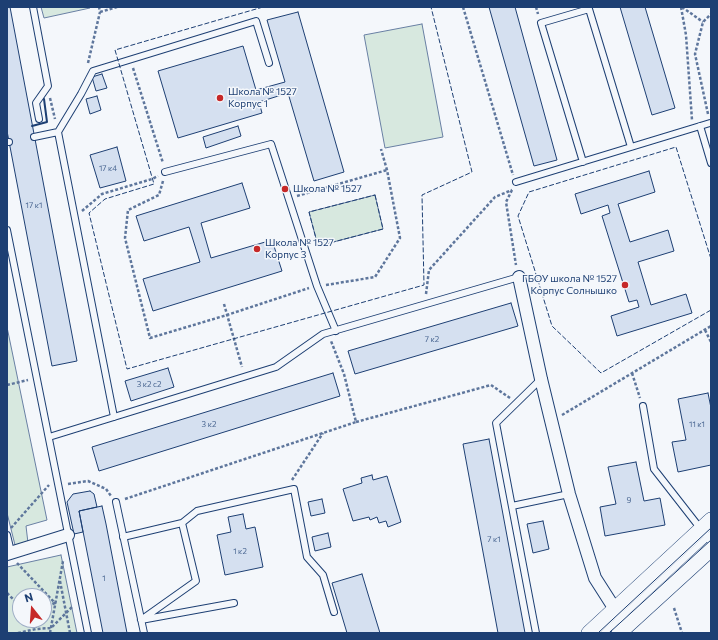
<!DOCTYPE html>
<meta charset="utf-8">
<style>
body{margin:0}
#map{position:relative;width:718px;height:640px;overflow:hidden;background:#f4f7fb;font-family:Commissioner,sans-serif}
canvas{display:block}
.frame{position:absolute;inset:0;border:8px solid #1d3f73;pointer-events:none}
.north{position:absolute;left:12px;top:588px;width:40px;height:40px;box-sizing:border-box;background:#f4f7fb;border:1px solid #9eadc5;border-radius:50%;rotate:343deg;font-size:11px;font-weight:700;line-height:16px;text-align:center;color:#1d3f73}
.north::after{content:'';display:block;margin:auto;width:14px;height:18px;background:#c62828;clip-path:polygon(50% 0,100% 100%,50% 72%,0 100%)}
</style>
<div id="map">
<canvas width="718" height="640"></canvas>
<div class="frame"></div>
<div class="north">N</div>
</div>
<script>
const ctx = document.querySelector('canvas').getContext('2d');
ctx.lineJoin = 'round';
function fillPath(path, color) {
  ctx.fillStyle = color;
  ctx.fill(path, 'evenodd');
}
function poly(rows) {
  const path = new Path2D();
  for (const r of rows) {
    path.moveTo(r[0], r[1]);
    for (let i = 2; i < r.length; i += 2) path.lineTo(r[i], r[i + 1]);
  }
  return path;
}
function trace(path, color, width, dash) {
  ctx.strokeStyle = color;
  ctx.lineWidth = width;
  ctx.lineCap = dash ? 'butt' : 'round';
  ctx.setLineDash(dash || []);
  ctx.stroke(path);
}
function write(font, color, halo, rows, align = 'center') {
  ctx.font = font + ' Commissioner,sans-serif';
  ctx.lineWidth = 3;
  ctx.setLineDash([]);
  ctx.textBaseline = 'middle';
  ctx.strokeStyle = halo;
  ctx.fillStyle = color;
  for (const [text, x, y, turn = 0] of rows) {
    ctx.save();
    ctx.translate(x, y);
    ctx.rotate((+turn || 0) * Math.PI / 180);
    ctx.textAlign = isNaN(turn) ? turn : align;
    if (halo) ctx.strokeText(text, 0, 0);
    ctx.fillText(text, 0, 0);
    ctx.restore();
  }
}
const green = poly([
 [41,7,90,7,90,8,44,18,41,7],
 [422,24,443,137,385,148,364,35,422,24],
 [375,195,383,229,318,246,309,212,375,195],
 [7,327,47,520,26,526,28,543,15,545,7,513,7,327],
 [61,555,77,633,7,633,7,567,61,555],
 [20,596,44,596,44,620,20,620,20,596]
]);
fillPath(green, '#d7e8df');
trace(green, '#687fa3', 1);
const building = poly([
 [7,7,10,7,77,361,52,366,7,131,7,7],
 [489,7,515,7,557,160,534,166,489,7],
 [620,7,645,7,675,108,652,115,620,7],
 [298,12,344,172,314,181,288,93,259,102,262,113,178,138,158,71,243,46,256,90,285,82,267,20,298,12],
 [102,74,107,88,96,91,92,77,102,74],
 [97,96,101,110,90,114,86,99,97,96],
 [238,126,241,136,206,148,203,137,238,126],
 [117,147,126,181,100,188,90,155,117,147],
 [649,171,655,192,618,204,630,242,668,230,674,251,638,262,651,305,686,294,692,313,617,336,611,316,639,307,637,300,629,302,602,216,610,213,608,205,581,214,575,194,649,171],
 [242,183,250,208,201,223,211,258,272,240,282,271,153,311,143,279,200,262,189,227,144,241,136,216,242,183],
 [511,303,518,326,355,374,348,351,511,303],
 [168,368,174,387,131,401,125,381,168,368],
 [333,373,340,396,99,471,92,447,333,373],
 [708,393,711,408,711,465,678,472,672,442,686,440,678,399,708,393],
 [489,439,525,633,498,633,463,444,489,439],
 [636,462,644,501,660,498,665,525,605,536,600,507,616,504,608,467,636,462],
 [372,475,373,480,387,476,401,522,388,527,386,521,379,523,377,517,370,520,369,517,353,521,343,489,362,483,361,478,372,475],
 [90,491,94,494,97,507,79,511,83,532,74,534,67,502,73,494,90,491],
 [322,499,325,513,311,516,308,502,322,499],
 [102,506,106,524,127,633,103,633,79,511,102,506],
 [243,514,246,529,255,527,263,567,225,575,217,535,231,532,228,517,243,514],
 [543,521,549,549,533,553,527,524,543,521],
 [328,533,331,547,315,551,312,537,328,533],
 [362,574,368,594,380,633,347,633,332,583,362,574]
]);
fillPath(building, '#d5e0f0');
trace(building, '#1d3f73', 1);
const service = poly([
 [33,7,48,86,36,103,39,119],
 [700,126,711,163],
 [34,137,58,132],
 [7,142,9,142],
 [583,162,541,23,589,9,631,147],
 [165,172,271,144,317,286,336,331],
 [516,182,710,123],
 [7,230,88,633],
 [643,406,654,469,711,542],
 [114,417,58,132,81,94,93,71,256,21,269,63],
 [49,437,276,367,323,334,519,277],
 [116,502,144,633],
 [512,506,569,494],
 [182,523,196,581,141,620,234,603],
 [7,535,11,552],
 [123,537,182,523,197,511,294,489,307,557,323,575,334,612],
 [536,633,496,423,541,379],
 [604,633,711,534]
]);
const minor = poly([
 [519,277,541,379,569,494,595,578,618,614,628,625],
 [7,554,68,535]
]);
const tertiary = poly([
 [589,633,711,520],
 [619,633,711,549]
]);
trace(service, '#1d3f73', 8);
trace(minor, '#1d3f73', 14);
trace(tertiary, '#1d3f73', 16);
trace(poly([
 [463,7,513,175],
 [536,7,538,14],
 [681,7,686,35,692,120],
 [682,7,703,22],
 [100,12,117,7],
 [88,63,100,12,99,7],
 [133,68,163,163],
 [50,98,55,119],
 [708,114,695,54,703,22,711,14],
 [163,181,159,195,128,210,125,238,150,338,227,315,309,288],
 [512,190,506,202,516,265],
 [297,196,387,170],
 [82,211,102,194,152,179,158,176],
 [326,285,375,277,400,238,387,170,381,149],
 [426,294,429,270,495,197,512,190],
 [224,304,242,367],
 [705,330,711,342],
 [632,373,640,398],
 [7,385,28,380],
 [562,415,711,326],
 [356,422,491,385,510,398],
 [292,480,323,433],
 [68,484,88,481,106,489,111,496],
 [125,499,356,422,344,374,331,341],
 [11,528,49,485],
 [17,563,55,603,44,607],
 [60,581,70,633],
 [7,593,16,602,20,603],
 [674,608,682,633],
 [35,620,36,629],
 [18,633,36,629,51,628,73,606],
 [50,633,63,561]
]), '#5e769c', 2.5, [3, 2]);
trace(service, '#f4f7fb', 6);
trace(minor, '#f4f7fb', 12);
trace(tertiary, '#f4f7fb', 15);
trace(poly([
 [598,633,711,528],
 [609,633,711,540]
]), '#1d3f73', 1);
trace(poly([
 [263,7,115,50,154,184,105,199,89,213,127,369,424,285,422,195,472,172,431,7],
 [375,195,383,229,318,246,309,212,375,195],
 [711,259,676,147,529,192,518,216,552,326,601,373,711,310]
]), '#1d3f73', 1, [5, 2]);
trace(poly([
 [32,126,47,122,44,99]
]), '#1d3f73', 2);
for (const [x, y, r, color] of [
 [220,98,4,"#c62828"],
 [285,189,4,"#c62828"],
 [257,249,4,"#c62828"],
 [625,285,4,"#c62828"]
]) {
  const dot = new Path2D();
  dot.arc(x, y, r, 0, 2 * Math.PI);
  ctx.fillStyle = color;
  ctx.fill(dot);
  trace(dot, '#f4f7fb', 1.5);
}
write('8px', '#4b6792', null, [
 ["17 к4",108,168],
 ["17 к1",34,205],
 ["7 к2",432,339],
 ["3 к2 с2",149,384],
 ["3 к2",209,424],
 ["11 к1",697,424],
 ["9",629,500],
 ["7 к1",494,539],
 ["1 к2",240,551],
 ["1",104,578]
]);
write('10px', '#1d3f73', '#f4f7fb', [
 ["Школа № 1527",228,92],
 ["Корпус 1",228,104],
 ["Школа № 1527",293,189],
 ["Школа № 1527",265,243],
 ["Корпус 3",265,255],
 ["ГБОУ школа № 1527",617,279,"right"],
 ["Корпус Солнышко",617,291,"right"]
], 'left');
</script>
